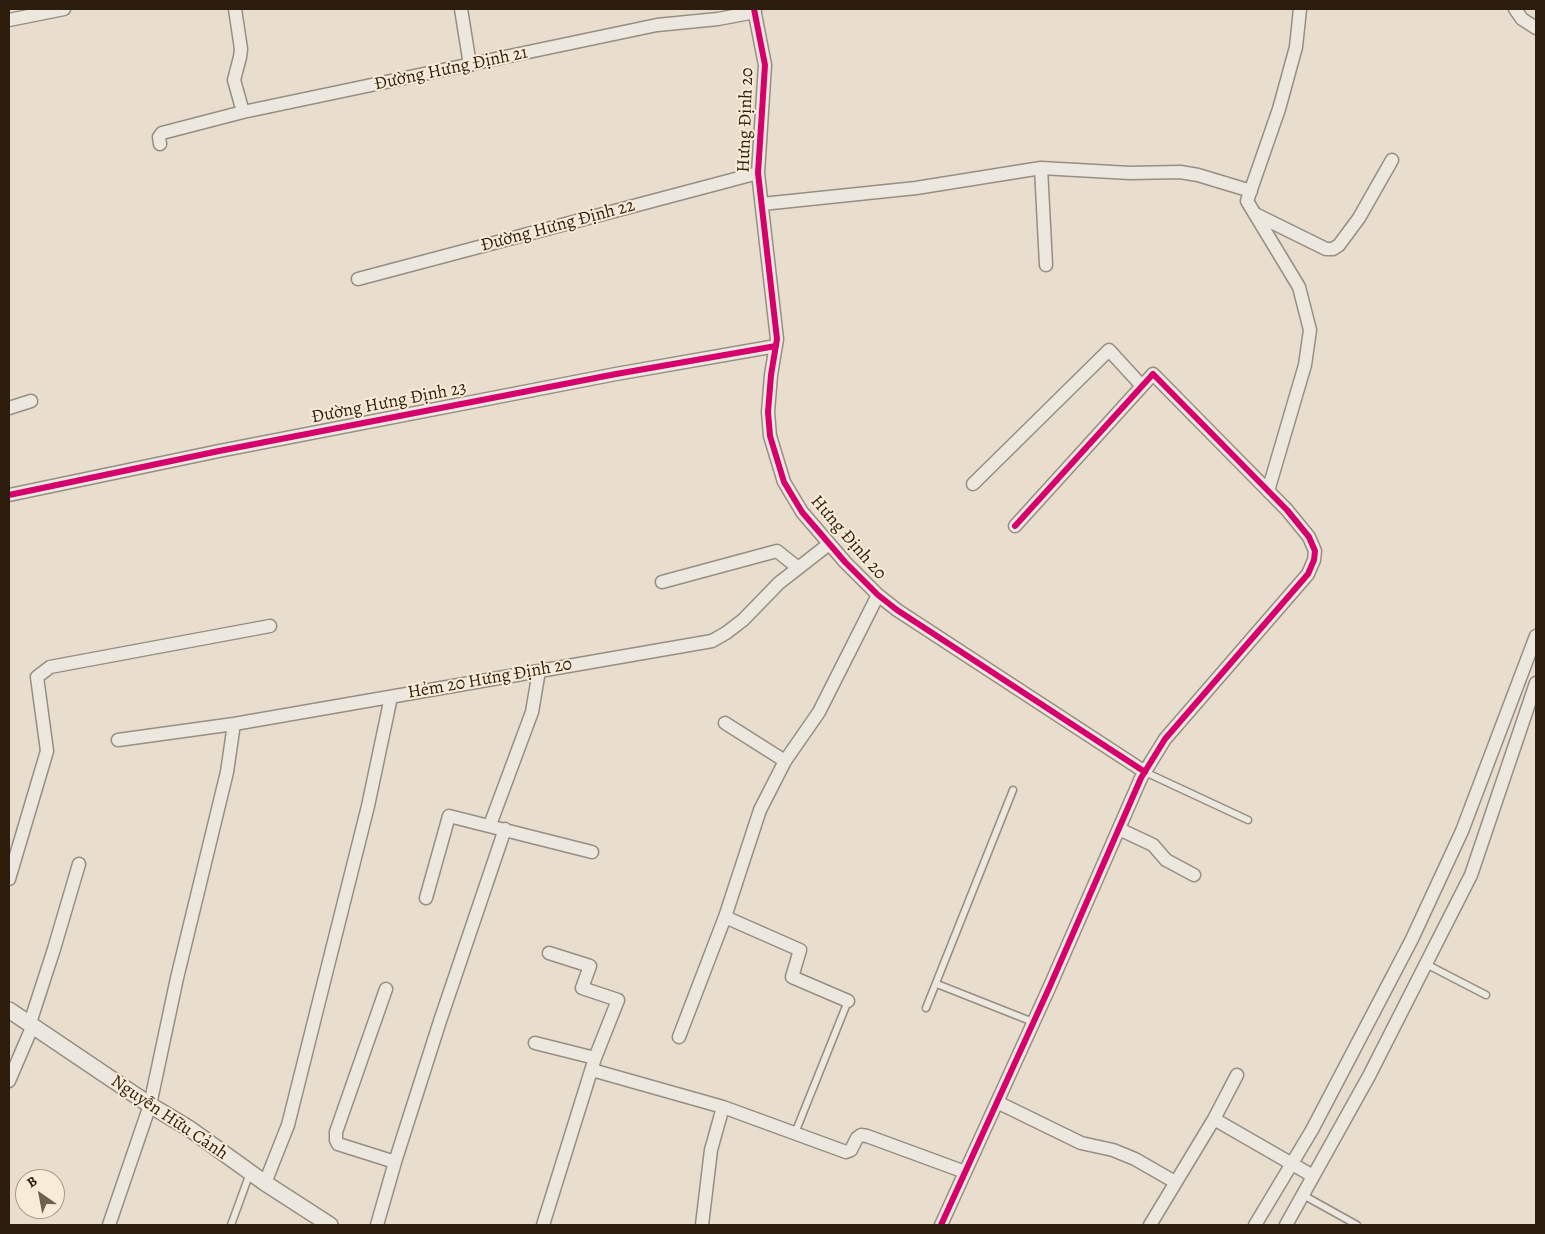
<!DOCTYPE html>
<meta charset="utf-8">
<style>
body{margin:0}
#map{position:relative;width:1545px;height:1234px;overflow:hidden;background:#e9decd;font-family:Alegreya,serif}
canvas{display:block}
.frame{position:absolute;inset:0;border:10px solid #2d1d0c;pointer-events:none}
.north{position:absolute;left:15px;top:1169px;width:50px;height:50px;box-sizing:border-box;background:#f8ebd7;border:1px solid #a79986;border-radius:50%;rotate:327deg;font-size:14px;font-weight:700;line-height:20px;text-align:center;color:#2d1d0c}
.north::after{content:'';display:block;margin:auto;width:18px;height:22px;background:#6f6150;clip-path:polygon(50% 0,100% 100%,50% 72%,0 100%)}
</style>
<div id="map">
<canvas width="1545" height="1234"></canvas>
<div class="frame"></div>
<div class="north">B</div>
</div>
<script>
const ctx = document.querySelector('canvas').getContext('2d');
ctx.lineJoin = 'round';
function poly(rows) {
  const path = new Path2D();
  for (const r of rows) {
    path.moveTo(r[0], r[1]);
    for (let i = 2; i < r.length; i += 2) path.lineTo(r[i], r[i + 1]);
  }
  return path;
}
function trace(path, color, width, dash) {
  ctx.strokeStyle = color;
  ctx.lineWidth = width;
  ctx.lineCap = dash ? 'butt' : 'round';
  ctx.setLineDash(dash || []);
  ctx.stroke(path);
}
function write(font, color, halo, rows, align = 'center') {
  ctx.font = font + ' Alegreya,serif';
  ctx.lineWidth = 4;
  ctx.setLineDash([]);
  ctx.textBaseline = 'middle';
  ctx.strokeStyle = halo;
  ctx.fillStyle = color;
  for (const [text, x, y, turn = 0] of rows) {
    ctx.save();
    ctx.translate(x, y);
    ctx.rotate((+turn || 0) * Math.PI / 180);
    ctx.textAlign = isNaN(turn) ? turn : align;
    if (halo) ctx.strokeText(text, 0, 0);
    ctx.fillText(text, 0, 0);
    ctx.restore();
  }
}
const service = poly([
 [1145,772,1248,820],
 [1426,964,1486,995],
 [937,984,1033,1022],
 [926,1008,1013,790],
 [795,1133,848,1001],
 [1303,1195,1357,1225],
 [231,1225,250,1173]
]);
const minor = poly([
 [235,9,241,49,240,57,234,80,243,112],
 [461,9,470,65],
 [754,9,765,65,758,173,777,339,771,375,768,412,770,436,784,482,802,512,845,562,878,595,897,610,1145,772],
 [1515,9,1522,19,1536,28],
 [9,20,64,9],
 [160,144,159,137,162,133,243,112,657,25,718,19,755,12],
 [1041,168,1046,265],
 [762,204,916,188,1041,168,1130,173,1180,172,1198,175,1251,191],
 [1255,214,1326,249,1333,249,1339,245,1359,218,1392,160],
 [358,279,758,173],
 [9,408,31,401],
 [973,484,1109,350,1142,386],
 [1268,491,1305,365,1310,330,1299,287,1247,201,1279,109,1296,47,1300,9],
 [9,495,219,451,616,374,776,346],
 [662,582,777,551,797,567],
 [725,723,785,761],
 [118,740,234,724,712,641,726,633,743,620,779,583,829,544],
 [490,825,532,712,539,671],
 [1119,829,1153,845,1166,860,1194,875],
 [9,879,47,751,37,677,50,667,270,626],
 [426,898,449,816,592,852],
 [725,917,800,950,792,977,848,1001],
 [386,989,336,1132,336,1140,338,1144,395,1162],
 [30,1023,54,949,79,864],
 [679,1037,725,917,760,810,785,761,819,712,878,595],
 [535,1043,595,1058],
 [592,1070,723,1107,846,1152,851,1150,857,1138,861,1135,867,1136,965,1172],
 [9,1081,33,1025],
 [997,1102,1081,1143,1113,1150,1135,1159,1175,1182],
 [1214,1119,1313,1176],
 [265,1183,288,1125,368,806,391,697],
 [109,1225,150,1105,177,978,227,772,234,724],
 [377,1225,395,1162,440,1021,505,829],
 [543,1225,595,1058,618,1000,582,988,590,966,549,953],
 [702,1225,711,1150,723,1107],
 [941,1225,1050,986,1141,778,1165,739,1308,574,1314,560,1315,551,1309,537,1287,510,1153,374,1015,526],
 [1150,1225,1214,1119,1237,1075],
 [1255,1225,1312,1130,1412,939,1462,831,1536,636],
 [1286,1225,1369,1076,1471,875,1536,683]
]);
const tertiary = poly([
 [9,1010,150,1105,190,1129,265,1183,330,1225]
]);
trace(service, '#968e83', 9);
trace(minor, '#968e83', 15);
trace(tertiary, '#968e83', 18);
trace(service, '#ece7df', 6);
trace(minor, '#ece7df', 12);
trace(tertiary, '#ece7df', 15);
trace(poly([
 [754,9,765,65,758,173,777,339,771,375,768,412,770,436,784,482,802,512,845,562,878,595,897,610,1145,772],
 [9,495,219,451,616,374,776,346],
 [941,1225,1050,986,1141,778,1165,739,1308,574,1314,560,1315,551,1309,537,1287,510,1153,374,1015,526]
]), '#d6006c', 6);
write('18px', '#2d1d0c', '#f8ebd7', [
 ["Đường Hưng Định 21",451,69,-12],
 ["Hưng Định 20",746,120,-88],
 ["Đường Hưng Định 22",558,226,-15],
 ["Đường Hưng Định 23",389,403,-11],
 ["Hưng Định 20",848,538,49],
 ["Hẻm 20 Hưng Định 20",490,679,-10],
 ["Nguyễn Hữu Cảnh",169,1118,34]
]);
</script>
